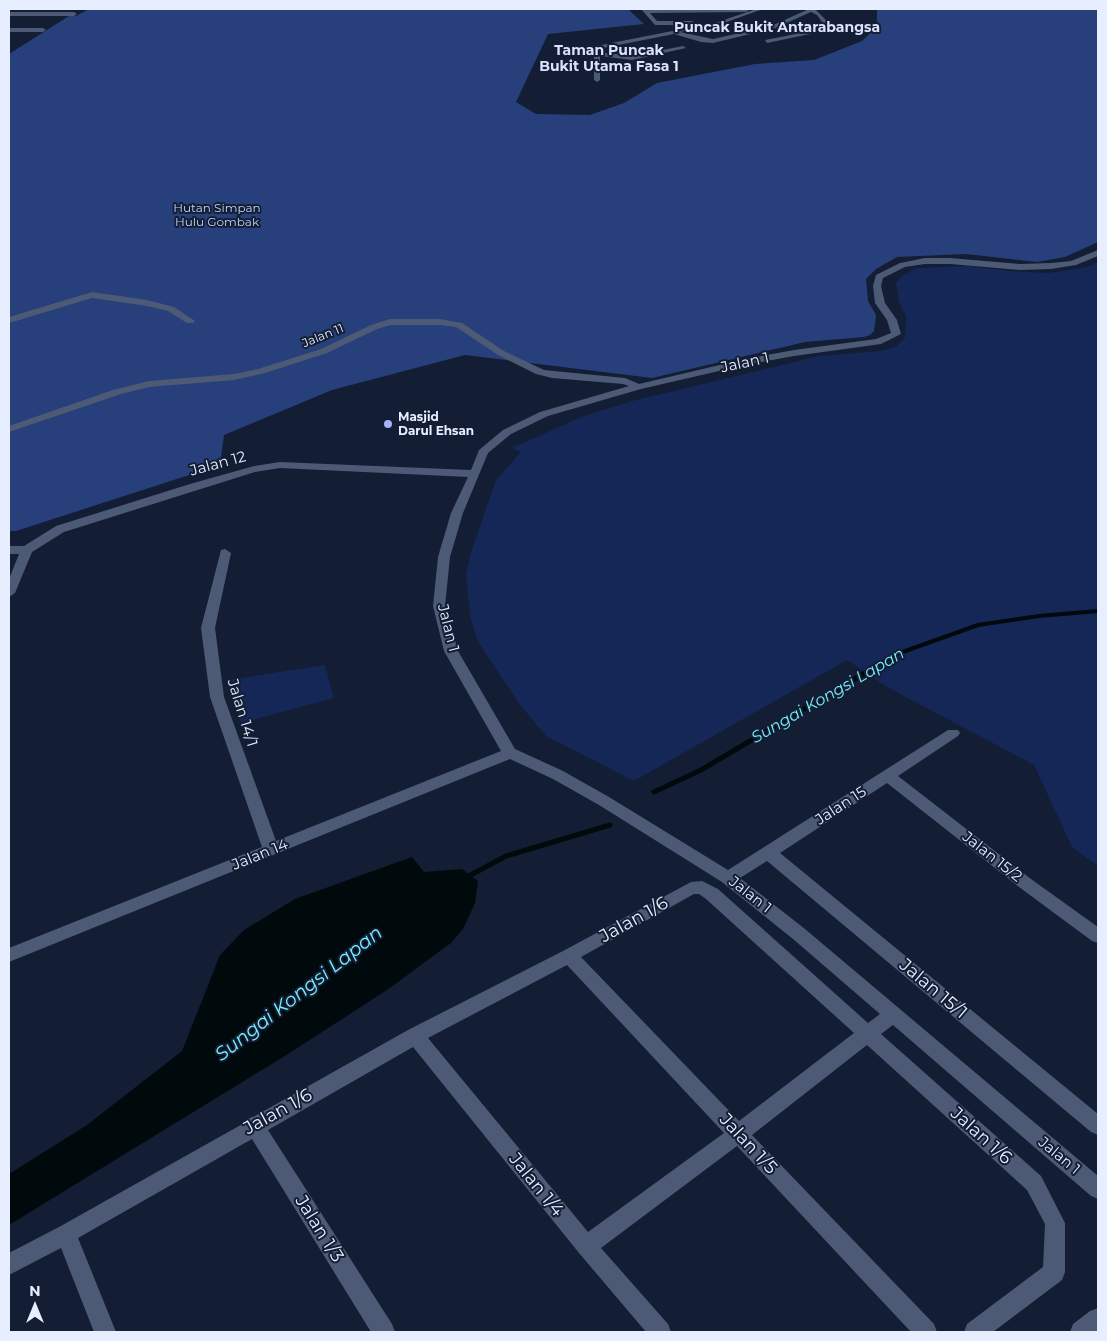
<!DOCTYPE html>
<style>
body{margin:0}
#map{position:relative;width:1107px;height:1341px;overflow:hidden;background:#131d34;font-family:Montserrat,sans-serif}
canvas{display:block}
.frame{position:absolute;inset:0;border:10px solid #e6eeff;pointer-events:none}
.north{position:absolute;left:10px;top:1281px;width:50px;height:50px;-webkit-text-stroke:4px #131d34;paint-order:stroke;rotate:0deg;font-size:14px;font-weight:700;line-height:20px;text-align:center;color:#e6eeff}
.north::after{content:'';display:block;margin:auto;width:18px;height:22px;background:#e6eeff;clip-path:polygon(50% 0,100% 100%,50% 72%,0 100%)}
</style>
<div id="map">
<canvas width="1107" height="1341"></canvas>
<div class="frame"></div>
<div class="north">N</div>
</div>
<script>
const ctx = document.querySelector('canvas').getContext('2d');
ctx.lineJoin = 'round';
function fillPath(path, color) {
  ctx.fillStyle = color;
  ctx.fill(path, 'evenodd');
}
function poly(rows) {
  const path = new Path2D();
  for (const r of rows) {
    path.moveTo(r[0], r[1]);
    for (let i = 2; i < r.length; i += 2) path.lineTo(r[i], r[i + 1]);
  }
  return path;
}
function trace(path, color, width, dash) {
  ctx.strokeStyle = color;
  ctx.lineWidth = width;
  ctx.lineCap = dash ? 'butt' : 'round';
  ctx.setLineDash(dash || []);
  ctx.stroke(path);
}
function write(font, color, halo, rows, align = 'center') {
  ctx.font = font + ' Montserrat,sans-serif';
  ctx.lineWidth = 4;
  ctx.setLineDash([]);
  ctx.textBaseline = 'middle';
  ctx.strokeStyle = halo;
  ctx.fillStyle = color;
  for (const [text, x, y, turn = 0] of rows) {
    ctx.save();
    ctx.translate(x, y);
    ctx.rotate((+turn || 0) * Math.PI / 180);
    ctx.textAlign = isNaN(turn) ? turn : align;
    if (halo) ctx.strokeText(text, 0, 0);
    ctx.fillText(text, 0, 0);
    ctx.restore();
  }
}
fillPath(poly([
 [1098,262,1098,866,1072,847,1034,765,887,687,847,660,634,781,546,736,520,705,478,642,470,616,466,576,471,552,496,480,521,452,512,448,581,417,632,401,819,356,881,351,897,346,905,337,906,316,899,302,896,283,902,276,916,268,969,266,1009,271,1049,273,1087,267],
 [325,665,334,698,241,723,228,680]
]), '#142756');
fillPath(poly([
 [89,9,628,9,644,24,548,34,516,102,536,114,590,115,624,103,657,83,755,64,814,60,862,41,877,27,877,9,1098,9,1098,242,1065,257,1037,262,966,254,897,257,876,269,866,279,868,301,876,315,874,331,870,335,864,337,805,342,652,378,465,355,332,390,224,435,220,465,16,531,9,531,9,54,69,16,76,16]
]), '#27407c');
fillPath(poly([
 [412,857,424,872,462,869,478,881,475,903,463,929,451,943,387,990,288,1054,9,1225,9,1174,87,1125,182,1051,220,955,244,930,295,899]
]), '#000a0c');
trace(poly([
 [873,668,897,654,978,625,1039,616,1098,611]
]), '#000a0c', 4);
trace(poly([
 [654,792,701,770,875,667],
 [467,877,506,856,610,825]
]), '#000a0c', 5);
fillPath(poly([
 [641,9,747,9,749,10,746,12,650,13,657,21,692,21,695,23,692,25,655,25,641,9],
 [756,9,763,9,721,24,680,32,713,39,771,26,809,9,815,9,828,22,815,33,767,43,765,40,811,31,822,22,817,15,811,12,775,28,713,43,701,42,674,34,593,50,598,52,632,56,683,46,686,48,632,60,600,56,600,80,597,82,594,80,594,55,586,50,586,48,718,22,756,9],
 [9,12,74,12,77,14,74,16,9,16,9,12],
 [9,28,43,28,46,30,43,32,9,32,9,28],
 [1098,250,1098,256,1076,265,1051,269,1020,270,950,264,925,264,905,267,883,278,881,286,885,303,897,320,901,334,881,344,794,356,745,365,641,389,548,416,511,434,488,453,463,513,450,557,445,606,458,651,515,749,563,771,609,797,728,870,948,730,958,730,960,733,958,736,898,776,1031,879,1098,927,1098,943,1092,941,1019,887,887,783,780,853,1098,1114,1098,1135,1091,1132,767,861,740,878,805,929,1098,1176,1098,1199,1091,1196,893,1025,881,1034,1041,1176,1065,1223,1065,1272,1062,1280,993,1332,964,1332,967,1324,1043,1267,1045,1224,1027,1190,867,1045,752,1135,934,1324,937,1332,911,1332,737,1146,601,1248,668,1324,671,1332,646,1332,579,1253,413,1047,268,1130,392,1324,395,1332,371,1332,252,1139,78,1238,116,1332,94,1332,61,1248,9,1275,9,1253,59,1227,246,1122,247,1119,255,1116,408,1030,563,951,691,882,702,881,718,889,868,1023,880,1014,793,939,722,882,599,805,553,779,510,759,9,962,9,948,262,847,210,697,201,628,221,550,225,549,231,553,215,628,224,697,276,841,501,751,444,651,433,606,438,557,451,513,468,477,280,468,255,472,64,532,32,552,15,593,9,597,9,579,19,554,9,554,9,546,24,546,56,526,190,484,254,466,280,462,471,470,479,450,503,430,540,412,629,386,623,384,552,378,536,374,498,355,456,327,440,325,391,325,377,329,327,353,265,373,234,380,149,387,121,394,9,432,9,426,113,390,149,381,234,374,258,369,321,349,371,325,390,319,440,319,462,323,504,351,544,370,625,378,639,384,745,359,794,350,876,339,891,333,887,320,875,303,873,286,876,275,900,263,925,258,950,258,1020,264,1051,263,1071,261,1098,250],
 [694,894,699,894,706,899,854,1033,739,1121,581,957,694,894],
 [567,965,724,1133,588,1232,428,1038,567,965],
 [92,292,147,300,174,307,195,321,193,323,187,323,168,311,147,306,92,298,9,323,9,317,92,292],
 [1098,1308,1098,1332,1070,1332,1073,1324,1090,1311,1098,1308]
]), '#4d5a75');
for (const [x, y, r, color] of [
 [388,424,5,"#a7b1fc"]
]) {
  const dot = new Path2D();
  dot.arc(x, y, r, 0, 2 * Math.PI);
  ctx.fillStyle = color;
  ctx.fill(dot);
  trace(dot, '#131d34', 2);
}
write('12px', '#c1d2f7', '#131d34', [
 ["Hutan Simpan",217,208],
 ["Hulu Gombak",217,222]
]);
write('12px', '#e6eeff', '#131d34', [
 ["Jalan 11",323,336,-22]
]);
write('bold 12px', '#e6eeff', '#131d34', [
 ["Masjid",398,417],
 ["Darul Ehsan",398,431]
], 'left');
write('bold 14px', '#dce1fe', '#131d34', [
 ["Puncak Bukit Antarabangsa",777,28],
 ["Taman Puncak",609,51],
 ["Bukit Utama Fasa 1",609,67]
]);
write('15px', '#e6eeff', '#131d34', [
 ["Jalan 1",745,363,-12],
 ["Jalan 12",218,464,-15],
 ["Jalan 1",448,628,76],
 ["Jalan 14/1",242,713,73],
 ["Jalan 15",841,806,-33],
 ["Jalan 14",260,855,-22],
 ["Jalan 15/2",992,857,38],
 ["Jalan 1",750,895,38],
 ["Jalan 1",1059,1156,40]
]);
write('italic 16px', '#7ef', '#131d34', [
 ["Sungai Kongsi Lapan",828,696,-30]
]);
write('18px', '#e6eeff', '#131d34', [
 ["Jalan 1/6",634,920,-29],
 ["Jalan 15/1",933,989,40],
 ["Jalan 1/6",278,1112,-29],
 ["Jalan 1/6",981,1136,42],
 ["Jalan 1/5",748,1144,47],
 ["Jalan 1/4",536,1185,51],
 ["Jalan 1/3",319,1229,58]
]);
write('italic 19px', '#7ef', '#131d34', [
 ["Sungai Kongsi Lapan",299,994,-38]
]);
</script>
